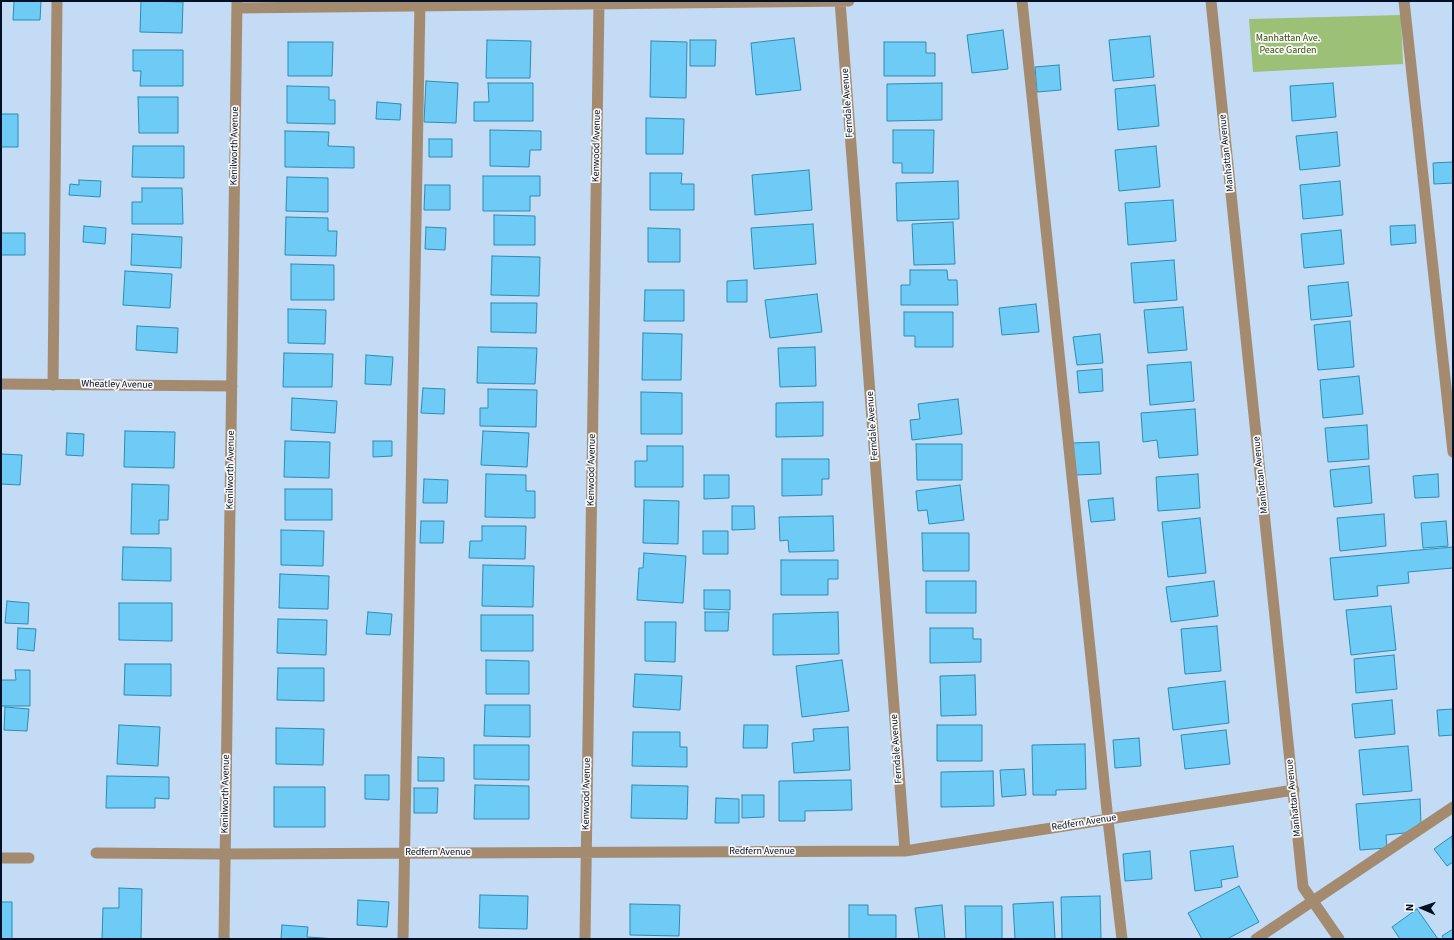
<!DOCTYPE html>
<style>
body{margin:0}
#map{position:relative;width:1454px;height:940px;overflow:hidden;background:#c3dbf4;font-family:"Source Sans 3",sans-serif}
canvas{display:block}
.frame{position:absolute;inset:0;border:2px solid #001026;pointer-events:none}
.north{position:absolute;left:1402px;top:888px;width:40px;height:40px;-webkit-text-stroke:3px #f9f9f9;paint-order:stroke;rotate:272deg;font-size:11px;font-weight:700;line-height:16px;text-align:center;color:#001026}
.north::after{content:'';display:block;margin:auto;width:14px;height:18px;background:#001026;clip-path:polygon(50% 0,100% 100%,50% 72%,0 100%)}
</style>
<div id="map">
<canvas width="1454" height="940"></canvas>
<div class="frame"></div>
<div class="north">N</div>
</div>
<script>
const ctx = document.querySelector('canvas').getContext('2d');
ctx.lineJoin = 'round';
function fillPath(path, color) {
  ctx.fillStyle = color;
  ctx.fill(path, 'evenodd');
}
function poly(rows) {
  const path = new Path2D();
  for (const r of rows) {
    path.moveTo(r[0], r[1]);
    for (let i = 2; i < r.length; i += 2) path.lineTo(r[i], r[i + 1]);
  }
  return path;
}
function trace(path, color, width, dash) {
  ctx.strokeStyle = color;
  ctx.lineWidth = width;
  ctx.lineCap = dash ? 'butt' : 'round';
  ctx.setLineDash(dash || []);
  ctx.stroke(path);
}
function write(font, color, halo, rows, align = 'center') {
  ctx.font = font + ' "Source Sans 3",sans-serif';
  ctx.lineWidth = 3.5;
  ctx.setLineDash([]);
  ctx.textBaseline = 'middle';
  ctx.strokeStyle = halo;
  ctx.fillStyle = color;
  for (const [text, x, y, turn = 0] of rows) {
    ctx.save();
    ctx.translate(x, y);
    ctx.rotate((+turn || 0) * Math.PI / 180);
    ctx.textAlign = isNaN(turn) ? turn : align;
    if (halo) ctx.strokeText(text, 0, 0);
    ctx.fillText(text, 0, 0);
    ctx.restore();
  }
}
fillPath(poly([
 [1401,15,1403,64,1253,72,1249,19]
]), '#9cc076');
const building = poly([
 [14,1,41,1,40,20,13,20,14,1],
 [141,1,183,2,182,33,140,32,141,1],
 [1003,30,1008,69,972,73,967,35,1003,30],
 [1150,36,1154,77,1113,81,1109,40,1150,36],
 [794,38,801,90,756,95,751,43,794,38],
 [487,40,531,41,530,78,486,78,487,40],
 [690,40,716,40,715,66,690,66,690,40],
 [651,41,687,42,686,98,650,97,651,41],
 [288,42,333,42,332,76,288,76,288,42],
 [884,42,926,42,926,53,935,53,935,76,884,76,884,42],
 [133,50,183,50,183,86,140,86,141,71,133,71,133,50],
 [1059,65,1061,90,1037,92,1035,67,1059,65],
 [426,81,458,83,456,123,424,122,426,81],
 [488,83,533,83,533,121,474,121,474,102,489,102,488,83],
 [942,83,942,120,887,121,887,84,942,83],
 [1333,83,1336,117,1292,121,1290,86,1333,83],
 [1155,85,1159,126,1118,130,1115,89,1155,85],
 [287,86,329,87,329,100,335,100,335,124,287,123,287,86],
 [138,97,178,97,178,133,139,133,138,97],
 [377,102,401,104,400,120,376,119,377,102],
 [1,114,18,114,18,147,1,147,1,114],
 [646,118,684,119,683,154,646,154,646,118],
 [490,130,541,131,541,150,530,150,529,167,490,166,490,130],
 [893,130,934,130,933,173,902,173,902,163,893,163,893,130],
 [285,131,329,132,328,146,354,147,354,168,285,167,285,131],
 [1337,132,1340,166,1300,170,1296,136,1337,132],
 [429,139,452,139,452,157,429,157,429,139],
 [133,146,184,146,184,178,132,177,133,146],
 [1156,146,1160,187,1119,191,1115,150,1156,146],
 [1453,162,1453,183,1434,184,1433,163,1453,162],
 [809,170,812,210,755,215,752,175,809,170],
 [650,173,682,173,681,184,694,184,694,210,650,210,650,173],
 [483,176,540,176,540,196,530,196,530,211,483,211,483,176],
 [287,177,328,178,328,212,286,211,287,177],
 [79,180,101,181,100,197,69,195,70,184,79,185,79,180],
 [958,181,959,219,897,221,896,183,958,181],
 [1340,181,1343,215,1303,219,1300,185,1340,181],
 [425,185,450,185,450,210,424,210,425,185],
 [142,188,182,188,183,224,132,224,132,202,142,202,142,188],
 [1173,200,1176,241,1128,245,1125,203,1173,200],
 [494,215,535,216,535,245,494,245,494,215],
 [286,217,328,218,328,231,337,231,336,256,285,255,286,217],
 [953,222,955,264,914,265,912,224,953,222],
 [813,224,816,264,754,269,751,228,813,224],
 [1415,225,1416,243,1391,245,1390,226,1415,225],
 [84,226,106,228,105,244,83,242,84,226],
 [426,227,446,228,445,250,425,249,426,227],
 [648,228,680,229,680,262,648,262,648,228],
 [1341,230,1344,264,1304,268,1301,234,1341,230],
 [1,233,25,233,25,255,1,255,1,233],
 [132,234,182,237,181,268,131,265,132,234],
 [492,256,540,257,539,296,491,295,492,256],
 [1174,260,1177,300,1134,303,1131,263,1174,260],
 [291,264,334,265,334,300,291,300,291,264],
 [910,270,947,270,948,280,957,280,958,305,901,305,901,285,910,285,910,270],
 [125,271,172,274,170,308,123,305,125,271],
 [747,280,747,302,727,302,727,281,747,280],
 [1348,282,1352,316,1311,320,1308,286,1348,282],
 [645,290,684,290,684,321,644,321,645,290],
 [817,294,822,332,770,338,765,300,817,294],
 [491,303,537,303,536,333,491,332,491,303],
 [1036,304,1039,332,1002,335,999,308,1036,304],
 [1183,307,1187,350,1148,353,1144,310,1183,307],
 [288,309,326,310,325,344,288,343,288,309],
 [904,312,953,312,953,347,915,347,915,336,904,336,904,312],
 [1350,321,1354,367,1318,370,1314,325,1350,321],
 [137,326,178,328,177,353,136,350,137,326],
 [643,333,682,334,681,380,642,380,643,333],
 [1100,334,1103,363,1077,365,1073,337,1100,334],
 [478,347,537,348,535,384,477,383,478,347],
 [815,347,816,386,780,387,778,348,815,347],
 [284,353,333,354,332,387,283,387,284,353],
 [366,355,393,357,391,385,365,384,366,355],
 [1191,362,1194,401,1150,405,1147,365,1191,362],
 [1102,369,1103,391,1079,393,1077,371,1102,369],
 [1359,376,1363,414,1323,418,1320,380,1359,376],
 [423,388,445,389,444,414,421,413,423,388],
 [488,389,537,390,536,427,480,426,480,408,488,408,488,389],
 [641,392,682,393,682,434,641,434,641,392],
 [292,398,337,401,335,433,291,430,292,398],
 [958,399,962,434,912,440,910,420,920,419,918,404,958,399],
 [823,402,823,436,776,437,776,403,823,402],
 [1195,409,1198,455,1159,458,1157,440,1143,442,1141,413,1195,409],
 [1367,425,1369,459,1328,462,1325,428,1367,425],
 [125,431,175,432,174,468,124,467,125,431],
 [483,431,529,433,527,467,481,465,483,431],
 [67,433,84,434,83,456,66,455,67,433],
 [285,441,330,442,329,478,284,477,285,441],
 [373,441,392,441,392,456,373,457,373,441],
 [1099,442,1101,474,1075,475,1073,443,1099,442],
 [916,444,962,444,962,480,917,480,916,444],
 [647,446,683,446,683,487,635,487,635,461,647,461,647,446],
 [1,454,22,455,20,485,1,484,1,454],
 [782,459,829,459,829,479,822,479,822,495,782,496,782,459],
 [1369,466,1372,503,1334,507,1330,470,1369,466],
 [486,474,526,475,526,491,535,491,535,518,485,517,486,474],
 [1198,474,1200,508,1158,511,1156,477,1198,474],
 [1438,474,1439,497,1415,498,1413,476,1438,474],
 [704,475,729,475,729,498,704,499,704,475],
 [424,479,448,480,447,503,423,503,424,479],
 [132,484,169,485,168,520,159,520,159,534,131,534,132,484],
 [960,485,964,520,929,524,927,510,918,511,916,491,960,485],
 [285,489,332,489,332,520,285,520,285,489],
 [1113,498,1115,520,1091,522,1088,500,1113,498],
 [644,500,679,501,678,544,643,543,644,500],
 [732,506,754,506,755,529,732,530,732,506],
 [1384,514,1386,546,1340,551,1337,518,1384,514],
 [833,516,834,551,789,552,788,540,780,541,779,517,833,516],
 [1200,518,1206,573,1168,577,1162,522,1200,518],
 [421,521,444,521,443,543,420,543,421,521],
 [1446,521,1448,546,1423,548,1421,523,1446,521],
 [482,526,526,526,525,559,469,558,470,541,482,541,482,526],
 [281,530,324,531,323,566,281,565,281,530],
 [703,531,728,531,728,554,703,554,703,531],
 [922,533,969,533,969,571,923,571,922,533],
 [123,547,171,548,171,581,122,580,123,547],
 [1453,547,1453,568,1408,572,1409,583,1377,586,1378,596,1334,600,1330,558,1453,547],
 [644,553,686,556,683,603,637,600,639,568,643,568,644,553],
 [781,560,838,560,838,579,828,579,828,595,781,595,781,560],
 [483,565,534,566,533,607,482,606,483,565],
 [280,574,329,576,328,609,279,608,280,574],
 [926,581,976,581,976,613,926,613,926,581],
 [1214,581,1218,616,1171,622,1166,587,1214,581],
 [704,590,730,590,730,610,704,609,704,590],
 [7,601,29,603,28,624,5,623,7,601],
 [119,603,172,603,172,641,119,640,119,603],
 [1391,606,1396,650,1351,655,1346,610,1391,606],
 [368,612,392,614,390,635,366,634,368,612],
 [705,612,729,612,728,631,705,631,705,612],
 [838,612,839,654,773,655,773,614,838,612],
 [481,615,533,615,533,651,481,651,481,615],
 [278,619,327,620,326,655,277,653,278,619],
 [645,622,676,622,675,662,645,661,645,622],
 [1217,626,1221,671,1185,674,1181,629,1217,626],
 [18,628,36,629,34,651,17,649,18,628],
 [930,628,973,628,973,639,981,639,981,662,930,663,930,628],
 [1394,655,1397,689,1356,693,1354,659,1394,655],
 [486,660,529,661,529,694,486,694,486,660],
 [842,660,849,711,802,717,796,666,842,660],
 [125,664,171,664,171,696,124,695,125,664],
 [278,668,324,668,324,701,277,700,278,668],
 [15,670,30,670,30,706,1,706,1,680,16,680,15,670],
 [635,674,682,676,680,710,633,707,635,674],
 [975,675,976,715,941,716,940,676,975,675],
 [1225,681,1229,723,1173,730,1168,688,1225,681],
 [1392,700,1395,734,1355,738,1352,704,1392,700],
 [485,705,530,705,530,737,484,736,485,705],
 [5,707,29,709,27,731,4,730,5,707],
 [1453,709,1453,735,1439,736,1437,710,1453,709],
 [119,725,160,727,158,766,117,764,119,725],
 [744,725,768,725,767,748,743,748,744,725],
 [937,725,982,725,982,761,937,761,937,725],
 [848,727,850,770,794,773,792,743,814,741,813,729,848,727],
 [276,728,324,729,323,765,276,764,276,728],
 [1226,730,1230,764,1185,769,1181,735,1226,730],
 [633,732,680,732,680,747,687,747,687,767,632,766,633,732],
 [1139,738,1141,766,1115,768,1113,740,1139,738],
 [1085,744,1086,789,1056,790,1056,795,1033,795,1032,745,1085,744],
 [474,745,529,745,529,780,474,779,474,745],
 [1408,746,1412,791,1363,795,1359,750,1408,746],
 [418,757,444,758,444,781,418,781,418,757],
 [1024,769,1026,795,1002,797,1000,770,1024,769],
 [993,771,994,806,941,807,941,772,993,771],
 [365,775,389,775,389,800,365,799,365,775],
 [107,776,169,777,169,799,155,798,155,808,106,808,107,776],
 [851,780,852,810,805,811,805,821,779,821,779,781,851,780],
 [475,785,529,786,529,819,474,819,475,785],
 [632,785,688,786,687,819,631,818,632,785],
 [274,787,325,787,325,827,274,827,274,787],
 [414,788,438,788,437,813,414,813,414,788],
 [742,795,764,795,764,817,742,818,742,795],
 [716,798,739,799,739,823,715,823,716,798],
 [1420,799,1421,823,1405,833,1386,835,1387,848,1360,850,1356,804,1420,799],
 [1452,836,1453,862,1447,866,1434,849,1452,836],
 [1233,846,1238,877,1221,880,1222,887,1195,891,1190,851,1233,846],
 [1150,851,1152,879,1125,881,1123,854,1150,851],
 [1239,886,1259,922,1227,939,1202,939,1188,913,1239,886],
 [119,888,142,889,141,939,102,939,103,908,119,908,119,888],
 [480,895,528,896,527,929,479,928,480,895],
 [1100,896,1101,939,1062,939,1061,897,1100,896],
 [358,900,389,902,387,927,357,925,358,900],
 [1,902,12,902,12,939,1,939,1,902],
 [1053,902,1055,939,1015,939,1013,904,1053,902],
 [630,904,680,905,679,936,630,935,630,904],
 [849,905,868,905,868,915,896,915,896,939,849,939,849,905],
 [942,905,945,939,919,939,915,908,942,905],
 [965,906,1002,906,1002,939,966,939,965,906],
 [1417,909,1438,939,1400,939,1392,927,1417,909],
 [282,925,308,927,307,937,337,939,281,939,282,925],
 [1453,929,1453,939,1444,939,1442,936,1453,929]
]);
fillPath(building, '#6ecbf6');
trace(building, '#298db5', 1);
trace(poly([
 [1022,1,1108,820,1122,939],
 [1404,1,1453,452],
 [53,385,57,1],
 [96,853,225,854],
 [403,939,420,1],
 [1256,939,1453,807]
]), '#a48b70', 11);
trace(poly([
 [840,1,905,851],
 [1211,1,1303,887,1339,939],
 [237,8,849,1],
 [1,384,232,386],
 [225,854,905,851,1294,790],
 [1,858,29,858],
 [224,939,237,1],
 [585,939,599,1]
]), '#a48b70', 11);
write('10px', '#314c04', '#f9f9f9', [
 ["Manhattan Ave.",1288,39],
 ["Peace Garden",1288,51]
]);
write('10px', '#001026', '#f9f9f9', [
 ["Ferndale Avenue",848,103,-94],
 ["Kenilworth Avenue",235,146,-89],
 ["Kenwood Avenue",597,146,-89],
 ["Manhattan Avenue",1227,153,-96],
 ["Wheatley Avenue",117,385,1],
 ["Ferndale Avenue",873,426,-94],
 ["Kenilworth Avenue",231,470,-89],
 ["Kenwood Avenue",592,470,-89],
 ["Manhattan Avenue",1261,475,-96],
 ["Ferndale Avenue",897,749,-94],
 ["Kenilworth Avenue",226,794,-89],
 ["Kenwood Avenue",587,794,-89],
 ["Manhattan Avenue",1294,798,-96],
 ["Redfern Avenue",1084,823,-9],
 ["Redfern Avenue",762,852],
 ["Redfern Avenue",438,853]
]);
</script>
